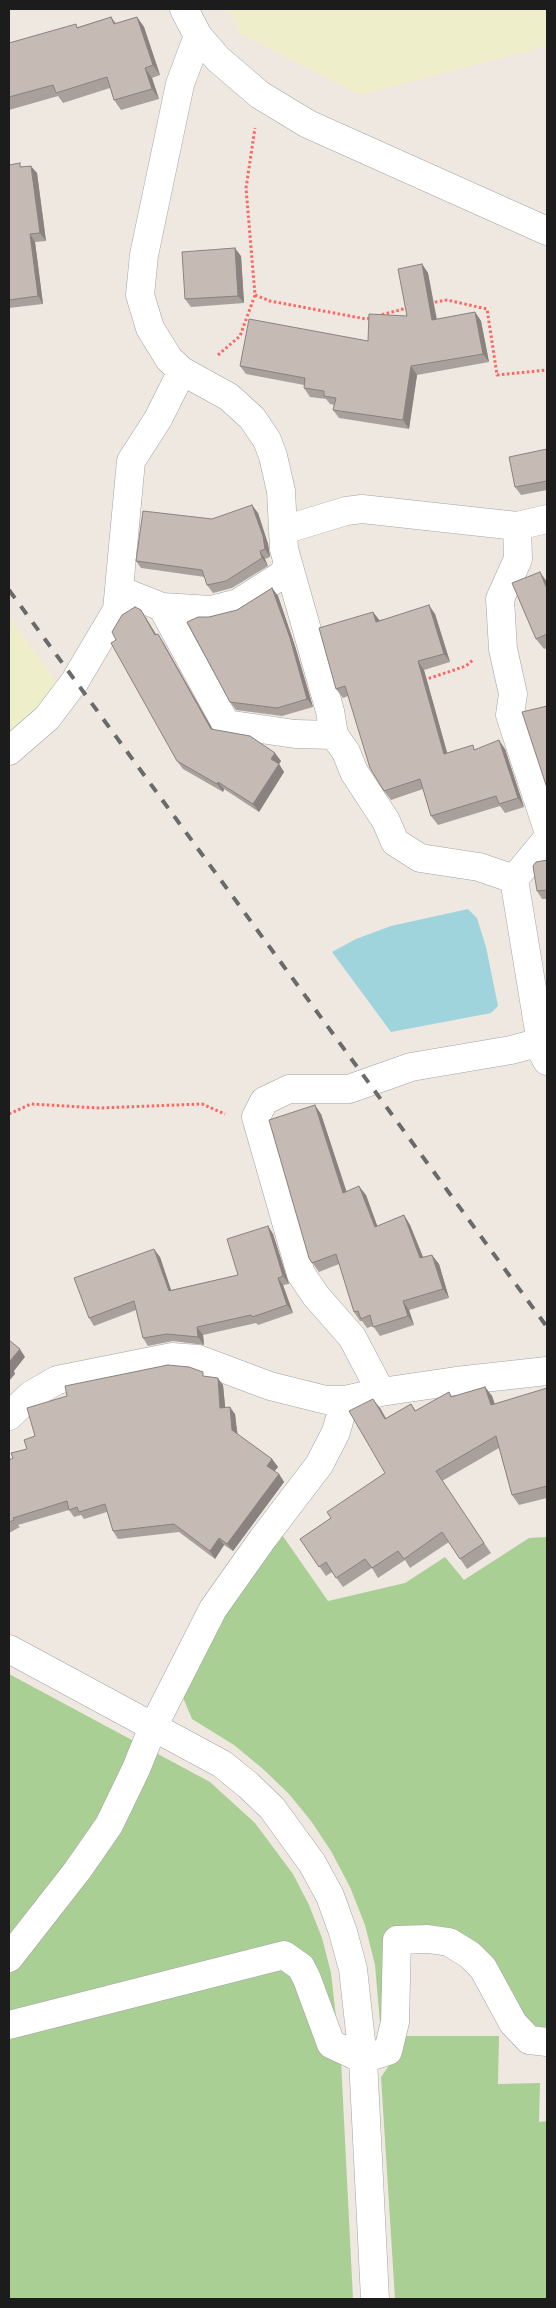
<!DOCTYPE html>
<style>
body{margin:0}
#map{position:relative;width:556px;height:2308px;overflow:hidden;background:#eee8e1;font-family:"Nunito Sans",sans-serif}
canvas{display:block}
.frame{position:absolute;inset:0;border:10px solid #1c1c1c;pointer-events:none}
</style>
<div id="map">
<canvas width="556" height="2308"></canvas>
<div class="frame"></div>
</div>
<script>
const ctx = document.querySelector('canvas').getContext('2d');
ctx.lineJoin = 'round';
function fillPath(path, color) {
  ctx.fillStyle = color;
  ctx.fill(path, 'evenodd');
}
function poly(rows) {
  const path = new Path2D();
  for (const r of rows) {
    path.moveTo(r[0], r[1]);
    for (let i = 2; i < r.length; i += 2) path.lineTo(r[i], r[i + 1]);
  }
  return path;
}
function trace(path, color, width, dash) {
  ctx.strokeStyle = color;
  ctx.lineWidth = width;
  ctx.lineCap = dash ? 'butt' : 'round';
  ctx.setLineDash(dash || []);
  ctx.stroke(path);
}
fillPath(poly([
 [227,9,547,9,547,46,360,95,241,34],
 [9,616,59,686,9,741]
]), '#eeeecb');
fillPath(poly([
 [280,1532,328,1601,405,1583,445,1557,464,1580,529,1538,547,1537,547,2035,533,2033,489,1964,390,1933,381,2034,375,1965,365,1925,350,1887,331,1851,311,1821,289,1794,263,1769,234,1745,192,1719,179,1688,248,1571],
 [9,1674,210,1782,255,1823,293,1874,309,1905,322,1938,331,1973,341,2061,353,2299,9,2299],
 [402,2036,499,2036,498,2084,540,2083,539,2122,547,2121,547,2299,395,2299,381,2077,397,2054]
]), '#aacf94');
fillPath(poly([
 [468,909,477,918,486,947,498,1006,491,1013,391,1032,332,952,356,939,391,926]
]), '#9fd4dd');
const minor = poly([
 [184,9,198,36,218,59,260,95,308,124,547,231],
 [198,36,180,84,144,255,140,295,150,328,169,359,182,371,229,397,252,418,267,440,273,456,281,491,284,549,330,711,334,735,346,752,354,772,386,821,395,842,420,858,479,867,514,879],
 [517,526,518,559,500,599,503,649,513,694,510,715,547,827],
 [284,530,346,511,362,509,517,526,547,519],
 [119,590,162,607,211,610,238,603,282,575,288,565],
 [162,607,226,724,295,734,334,735],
 [9,751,47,718,75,681,117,610,131,461,158,419,182,371],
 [547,839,514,879,539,1031,537,1043,547,1061],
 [381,1392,352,1337,316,1296,301,1274,256,1117,264,1101,289,1089,349,1089,411,1067,511,1050,537,1043],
 [9,1416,31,1395,57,1380,172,1357,198,1359,270,1386,326,1400,345,1400,381,1392,456,1381,547,1371],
 [9,1649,222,1764,248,1785,272,1808,312,1863,330,1896,343,1932,353,1969,363,2059,375,2299],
 [9,1958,77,1871,109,1825,136,1769,153,1727,213,1609,264,1537,319,1465,336,1432,345,1400],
 [9,2025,284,1955,301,1967,307,1979,331,2044,363,2059,388,2051,395,2022,397,1940,428,1939,449,1942,470,1955,483,1968,513,2023,529,2040,547,2042]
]);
trace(minor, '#a3a3a3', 29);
trace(poly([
 [255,295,270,301,366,319,371,318],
 [430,303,447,300,487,309,497,375,547,370],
 [377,316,407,308],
 [218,355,240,336,255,295,246,188,255,128],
 [424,680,466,666,474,659],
 [9,1114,31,1104,99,1108,202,1104,225,1114]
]), '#fe6662', 3, [2.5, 2.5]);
trace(minor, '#fff', 28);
trace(poly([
 [9,590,547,1327]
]), '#6a6a6a', 4, [10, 10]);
fillPath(poly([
 [111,17,116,23,137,17,144,27,160,75,152,78,159,99,121,110,114,100,110,88,63,103,58,96,9,110,9,43,78,27],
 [9,165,22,167,37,173,46,241,35,242,43,304,9,308],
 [241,256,244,303,191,307,185,299],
 [422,264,428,273,437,319,475,312,481,321,489,362,417,375,409,429,339,418,333,410,334,405,330,404,326,399,310,397,304,388,304,385,246,374,240,366,368,341,407,316],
 [547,449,547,490,521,495,515,487],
 [258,513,268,544,270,557,265,559,268,566,232,588,213,593,207,585,205,577,141,568,136,561,212,519],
 [547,582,547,648,544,649,536,639],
 [272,588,278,596,295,646,313,707,282,716,236,710,230,702,209,617,237,610],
 [373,612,379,620,435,614,450,662,424,670,447,753,476,749,505,749,524,807,505,813,500,806,438,825,431,816,423,789,391,800,384,791,348,696,343,698,336,689],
 [146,618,156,634,163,642,212,729,281,761,279,764,284,772,259,812,224,789,223,792,183,769,177,761,116,640],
 [547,860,547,899,542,899,537,891],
 [321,1114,346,1191,366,1195,377,1226,404,1215,410,1225,423,1257,439,1264,449,1298,409,1310,414,1325,380,1336,373,1326,367,1328,362,1321,360,1321,354,1312,339,1264,319,1272,309,1258],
 [268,1226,273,1234,289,1284,283,1285,293,1313,258,1325,256,1323,203,1335,204,1345,173,1341,148,1346,143,1338,136,1310,94,1326,89,1318,160,1257,171,1290,238,1275],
 [206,1376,223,1385,225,1407,235,1414,237,1434,272,1459,278,1467,274,1471,279,1474,284,1482,233,1551,224,1545,215,1559,179,1532,118,1539,113,1531,107,1512,84,1519,81,1515,74,1517,69,1510,18,1525,20,1527,9,1533,9,1460,27,1449,35,1436],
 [485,1387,492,1396,495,1404,547,1388,547,1498,519,1505,512,1495,499,1448,442,1481,491,1553,467,1569,449,1542,410,1568,405,1560,378,1578,372,1568,343,1587,332,1572,326,1576,300,1539,331,1518,385,1473,380,1408,386,1418,411,1404,416,1411,449,1392,452,1397]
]), '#a9a09b');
fillPath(poly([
 [137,17,144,27,160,75,153,65],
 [145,68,152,78,159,99,152,89],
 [31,166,37,173,46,241,40,233],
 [30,234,35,242,43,304,38,296],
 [235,248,241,256,244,303,238,296],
 [422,264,428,273,438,328,432,320],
 [475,312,481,321,489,362,483,354],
 [411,366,417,375,409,429,403,420],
 [252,505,258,513,268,544,270,557,265,549],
 [260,551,265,559,268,566,262,558],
 [540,572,547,582,547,589],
 [272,588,278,596,295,646,313,707,307,699],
 [429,605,435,614,450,662,444,654],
 [141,610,146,618,161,643,155,635],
 [373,612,380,621,376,622],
 [158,634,163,642,217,737,211,729],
 [418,661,424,670,450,763,444,754],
 [499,740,505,749,524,807,518,798],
 [275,753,281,761,277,767,271,759],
 [279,764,284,772,259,812,253,804],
 [218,782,224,789,223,792,217,784],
 [315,1105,321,1114,350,1202,343,1193],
 [359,1186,366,1195,381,1236,375,1227],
 [404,1215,410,1225,427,1267,420,1258],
 [268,1226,273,1234,289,1284,283,1276],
 [154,1249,160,1257,174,1299,169,1291],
 [432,1255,439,1264,449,1298,443,1289],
 [278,1278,283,1285,293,1313,287,1305],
 [403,1301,409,1310,414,1325,408,1316],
 [197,1327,203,1335,204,1345,198,1337],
 [20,1349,25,1357,14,1371,15,1374,9,1381,9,1362],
 [218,1378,223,1385,226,1415,220,1408],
 [485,1387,492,1396,498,1415,491,1405],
 [373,1399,380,1408,391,1428,385,1419],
 [230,1407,235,1414,238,1438,232,1430],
 [272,1459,278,1467,273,1473,267,1466],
 [279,1474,284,1482,233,1551,227,1544],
 [219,1538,224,1545,215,1559,210,1551]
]), '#8a827e');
const building = poly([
 [111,17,114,24,137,17,153,65,145,68,152,89,114,100,107,77,56,93,53,85,9,97,9,43,76,24,77,28,111,17],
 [20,163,20,167,31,166,40,233,30,234,38,296,9,300,9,165,20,163],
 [235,248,238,296,185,299,182,252,235,248],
 [422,264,432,320,475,312,483,354,411,366,403,420,333,410,336,398,324,396,324,391,304,388,305,378,240,366,249,319,368,341,369,314,407,316,398,269,422,264],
 [547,449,547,481,515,487,509,457,547,449],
 [252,505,263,536,265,549,260,551,262,558,226,581,207,585,202,570,136,561,143,511,212,519,252,505],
 [540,572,547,589,547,634,536,639,512,583,540,572],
 [272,588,290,638,307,699,277,708,230,702,187,622,198,617,209,617,237,610,272,588],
 [429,605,444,654,418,661,444,754,473,745,474,750,499,740,518,798,499,804,496,796,431,816,420,779,384,791,370,768,345,686,336,689,319,628,373,612,376,622,429,605],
 [135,607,141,610,155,635,158,634,211,729,250,736,275,753,271,759,279,764,253,804,218,782,217,784,177,761,111,643,116,640,112,632,122,615,135,607],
 [547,706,547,788,522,712,547,706],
 [547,860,547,890,537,891,533,866,536,862,547,860],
 [315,1105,343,1193,359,1186,375,1227,404,1215,420,1258,432,1255,443,1289,403,1301,408,1316,373,1327,370,1315,361,1319,358,1311,354,1312,336,1254,312,1263,309,1258,269,1120,315,1105],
 [268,1226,283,1276,278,1278,287,1305,252,1317,251,1315,197,1327,198,1337,167,1334,143,1338,134,1301,89,1318,74,1278,154,1249,169,1291,238,1275,227,1239,268,1226],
 [9,1340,20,1349,9,1362,9,1340],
 [168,1365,189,1367,203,1372,203,1376,218,1378,220,1408,230,1407,232,1430,272,1459,267,1466,279,1474,227,1544,219,1538,210,1551,174,1524,113,1531,105,1504,79,1512,77,1507,69,1510,67,1501,13,1518,14,1520,9,1522,9,1460,13,1458,11,1453,27,1449,24,1440,35,1436,27,1408,67,1396,65,1386,168,1365],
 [485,1387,491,1405,547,1388,547,1486,512,1495,496,1436,436,1471,484,1543,460,1559,442,1532,404,1559,398,1551,372,1568,365,1559,336,1578,326,1562,319,1567,300,1539,331,1518,327,1512,385,1473,349,1411,373,1399,385,1419,411,1404,415,1411,449,1392,451,1397,485,1387]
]);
fillPath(building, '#c5bab4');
trace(building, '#8a827e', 1);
</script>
